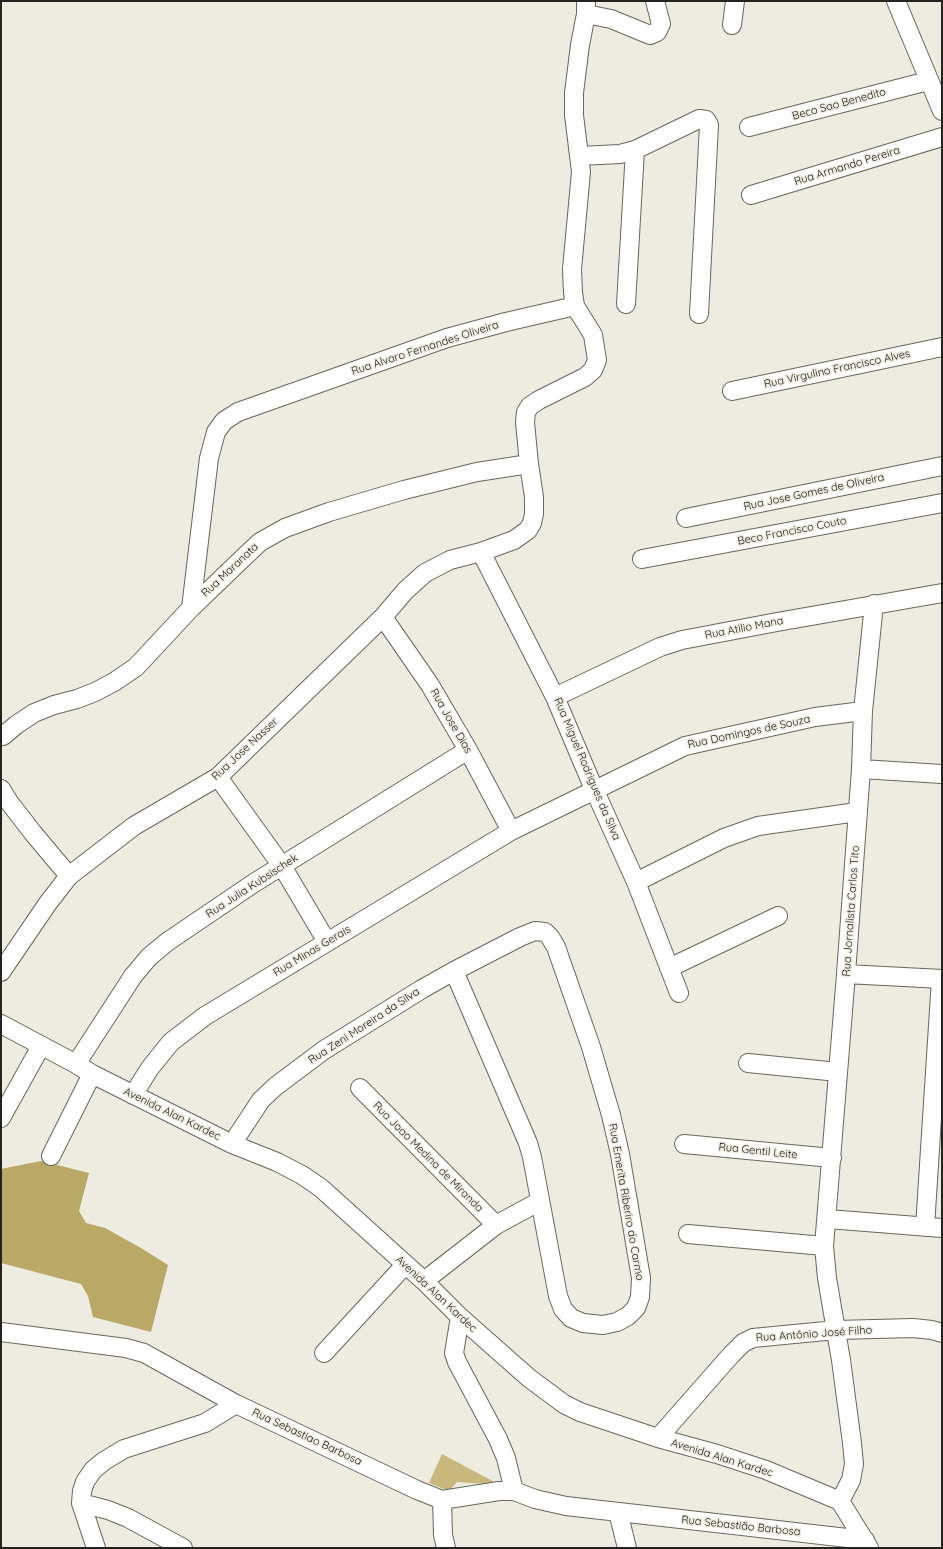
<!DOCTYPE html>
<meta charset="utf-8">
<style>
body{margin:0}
#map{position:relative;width:943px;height:1549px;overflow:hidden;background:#eeebe0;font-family:Quicksand,sans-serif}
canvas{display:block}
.frame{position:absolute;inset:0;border:2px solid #24231f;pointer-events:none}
</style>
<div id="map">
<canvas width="943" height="1549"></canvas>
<div class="frame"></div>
</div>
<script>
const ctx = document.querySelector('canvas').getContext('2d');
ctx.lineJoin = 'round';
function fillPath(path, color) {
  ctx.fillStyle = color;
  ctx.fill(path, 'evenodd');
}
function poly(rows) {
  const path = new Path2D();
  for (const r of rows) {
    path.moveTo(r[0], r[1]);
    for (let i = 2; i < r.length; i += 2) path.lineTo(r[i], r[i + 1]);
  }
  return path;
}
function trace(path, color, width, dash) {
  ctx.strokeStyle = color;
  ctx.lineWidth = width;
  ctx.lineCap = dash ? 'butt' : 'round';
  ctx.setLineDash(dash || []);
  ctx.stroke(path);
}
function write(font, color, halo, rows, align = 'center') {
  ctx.font = font + ' Quicksand,sans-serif';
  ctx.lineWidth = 3;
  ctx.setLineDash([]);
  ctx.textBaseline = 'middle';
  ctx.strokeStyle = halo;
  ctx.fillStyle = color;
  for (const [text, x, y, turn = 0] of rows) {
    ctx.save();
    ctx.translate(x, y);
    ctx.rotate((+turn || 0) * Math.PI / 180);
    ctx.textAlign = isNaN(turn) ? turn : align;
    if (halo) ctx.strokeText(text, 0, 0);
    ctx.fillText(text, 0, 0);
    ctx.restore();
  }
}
fillPath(poly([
 [442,1454,500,1485,457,1482,449,1491,429,1483]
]), '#c8b87e');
fillPath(poly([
 [41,1161,89,1173,79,1211,86,1223,105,1228,141,1248,168,1265,151,1332,93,1317,88,1296,81,1284,1,1263,1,1169]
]), '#baa866');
const minor = poly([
 [896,1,942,111],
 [586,14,611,19,650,35,657,32,661,24,655,1],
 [732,25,735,1],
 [749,127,928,81],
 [580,156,620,154,635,150,699,119,706,120,709,125,699,314],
 [751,195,942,137],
 [626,304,635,150],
 [575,306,573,292,572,269,581,172,574,115,574,93,580,45,586,14,586,1],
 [732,391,942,347],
 [686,518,942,466],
 [481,552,555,697,594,789,636,882,679,993],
 [642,559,942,503],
 [383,617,430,685,468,750,511,831],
 [555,697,660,647,682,640,777,622,942,593],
 [1,734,3,736,16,725,34,713,54,705,77,699,95,692,114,682,136,667,191,608,242,559,260,542,285,528,329,512,404,490,477,472,529,464],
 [861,769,942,774],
 [218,777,282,866,327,942],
 [1,789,9,802,33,833,69,876],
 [636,882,724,838,758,826,857,812],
 [669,968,778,916],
 [1,972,48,903,69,876,134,826,218,777,383,617,405,591,425,573,450,560,481,552,514,540,528,530,532,523,534,514,534,497,529,464,525,422,526,412,530,406,539,400,585,377,593,370,597,360,593,335,575,306,506,322,447,338,238,412,224,421,216,432,209,458,191,608],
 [846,974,942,979],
 [1,1024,76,1064,92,1074,232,1144,277,1162,302,1175,321,1188,424,1281,460,1317,529,1378,564,1404,580,1412,658,1438,717,1454,766,1470,840,1501,869,1548],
 [748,1063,838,1072],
 [76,1064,133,976,149,957,167,942,254,883,468,750],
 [360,1088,496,1225],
 [133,1095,150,1068,171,1042,205,1016,511,831,685,746,815,717,863,711],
 [1,1118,41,1046],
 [232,1144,261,1100,276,1086,324,1050,422,989,454,971,520,937,535,931,545,932,550,937,556,947,591,1047,611,1115,620,1154,641,1278,640,1297,636,1308,628,1316,617,1322,603,1325,583,1323,571,1318,563,1309,558,1296,532,1157,528,1143,454,971],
 [684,1144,832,1158],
 [51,1156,92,1074],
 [828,1219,942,1228],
 [925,1227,941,979],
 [688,1234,824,1246],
 [424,1281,496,1225,540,1201],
 [460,1317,454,1353,457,1362,498,1439,506,1458,514,1491],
 [1,1332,126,1348,144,1353,236,1404,417,1490,442,1500,499,1491,514,1491,535,1499,566,1506,865,1540],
 [324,1353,405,1265],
 [658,1438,731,1355,743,1343,753,1338,836,1330,913,1328,932,1330,942,1333],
 [442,1500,443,1535,446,1548],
 [840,1501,851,1480,854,1464,852,1443,841,1360,827,1278,824,1246,846,974,861,769,863,711,874,604],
 [81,1503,108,1510,128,1518,183,1548],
 [618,1512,627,1548],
 [96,1548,81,1503,82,1491,85,1482,93,1470,104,1461,124,1449,205,1423,236,1404]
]);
trace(minor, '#69665c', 20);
trace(minor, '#fff', 18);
write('11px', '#24231f', '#eeebe0', [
 ["Beco Sao Benedito",839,104,-15],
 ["Rua Armando Pereira",847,166,-17],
 ["Rua Alvaro Fernandes Oliveira",425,348,-18],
 ["Rua Virgulino Francisco Alves",837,369,-12],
 ["Rua Jose Gomes de Oliveira",814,492,-12],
 ["Beco Francisco Couto",792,531,-11],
 ["Rua Maranata",230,570,-43],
 ["Rua Atilio Mana",744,628,-11],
 ["Rua Jose Dias",451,721,60],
 ["Rua Domingos de Souza",749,732,-12],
 ["Rua Jose Nasser",245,749,-43],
 ["Rua Miguel Rodrigues da Silva",587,769,67],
 ["Rua Julia Kubsischek",252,886,-33],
 ["Rua Jornalista Carlos Tito",851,911,-86],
 ["Rua Minas Gerais",312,951,-31],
 ["Rua Zeni Moreira da Silva",364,1026,-33],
 ["Avenida Alan Kardec",172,1114,26],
 ["Rua Gentil Leite",758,1151,6],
 ["Rua Joao Medina de Miranda",428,1157,45],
 ["Rua Emerita Riberiro do Carmo",626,1202,80],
 ["Avenida Alan Kardec",436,1294,43],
 ["Rua Antônio José Filho",814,1334,-4],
 ["Rua Sebastiao Barbosa",307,1437,25],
 ["Avenida Alan Kardec",722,1458,17],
 ["Rua Sebastião Barbosa",741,1526,6]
]);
</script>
